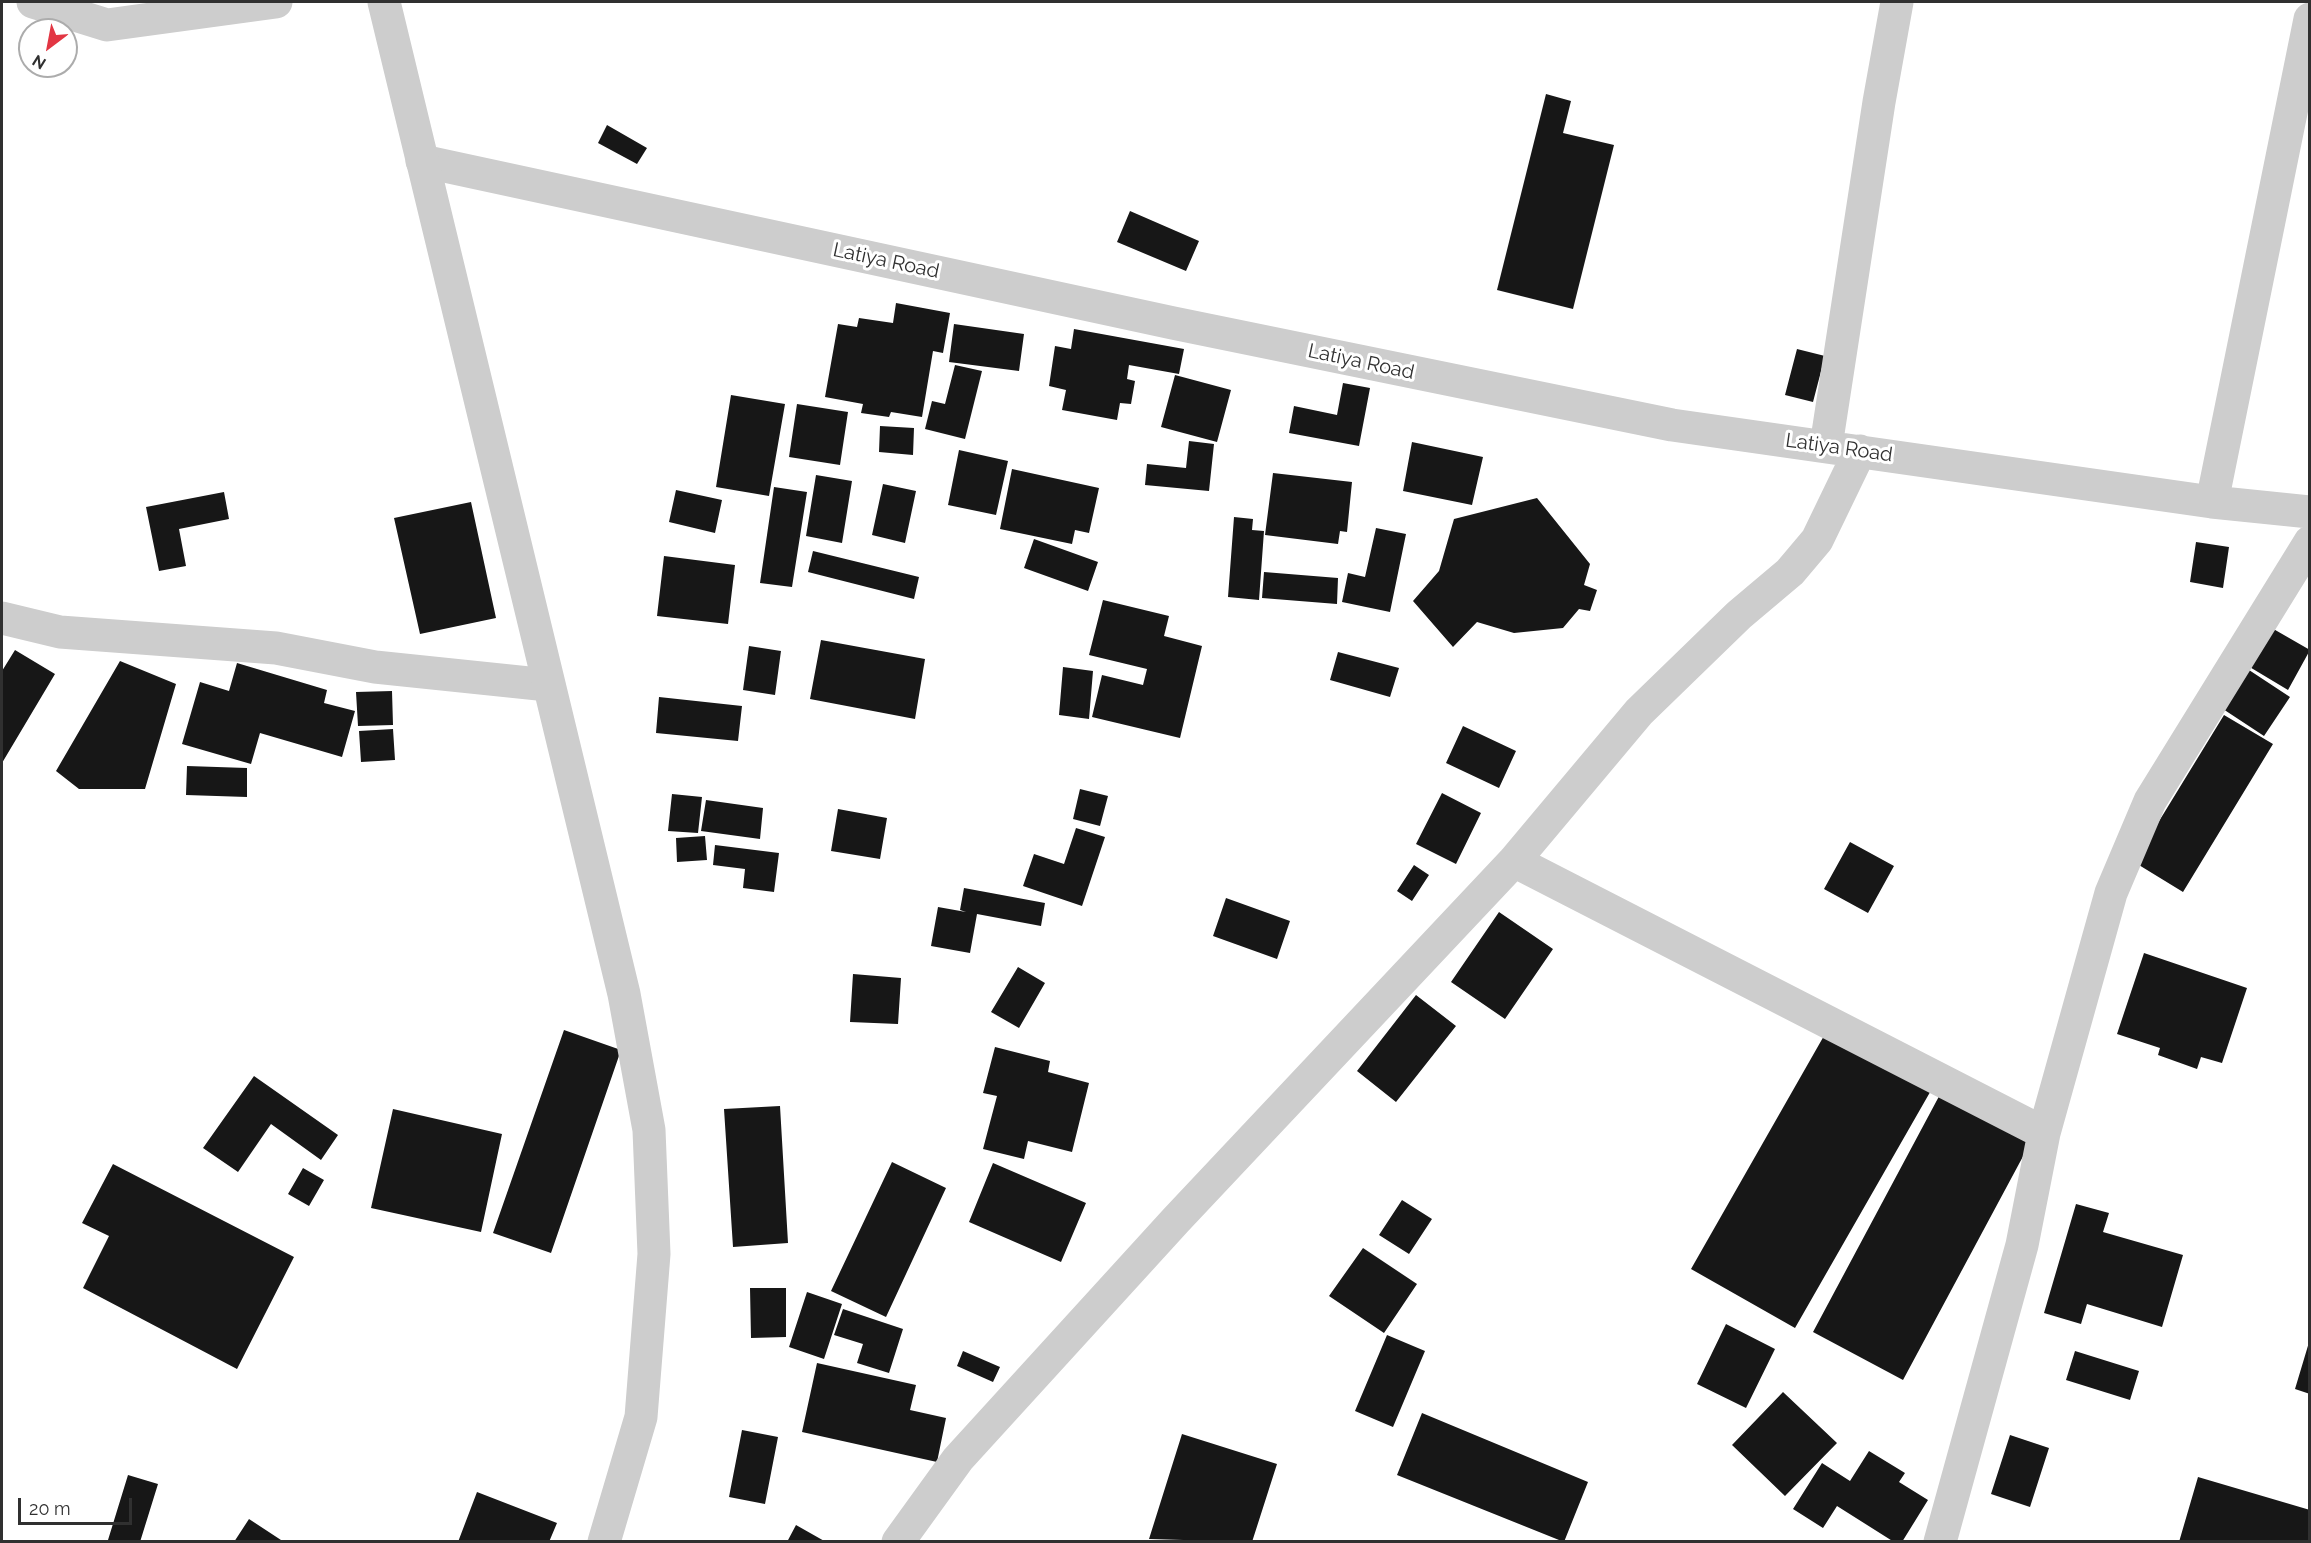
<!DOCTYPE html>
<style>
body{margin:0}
#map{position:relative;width:2311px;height:1543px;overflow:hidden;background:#fff;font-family:Raleway,sans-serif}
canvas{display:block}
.frame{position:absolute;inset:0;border:3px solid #303030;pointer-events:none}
.north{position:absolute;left:18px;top:18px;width:60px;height:60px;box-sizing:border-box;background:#fff;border:2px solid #acacac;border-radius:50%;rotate:212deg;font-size:16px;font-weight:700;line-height:24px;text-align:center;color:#303030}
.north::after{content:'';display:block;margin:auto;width:21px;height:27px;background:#e23643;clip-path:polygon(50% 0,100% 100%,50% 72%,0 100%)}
.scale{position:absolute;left:18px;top:1498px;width:114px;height:27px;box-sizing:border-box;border:3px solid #303030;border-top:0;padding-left:8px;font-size:18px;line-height:21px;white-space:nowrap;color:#303030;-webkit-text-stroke:4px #fff;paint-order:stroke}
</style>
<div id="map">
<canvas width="2311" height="1543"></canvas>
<div class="frame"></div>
<div class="north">N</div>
<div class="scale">20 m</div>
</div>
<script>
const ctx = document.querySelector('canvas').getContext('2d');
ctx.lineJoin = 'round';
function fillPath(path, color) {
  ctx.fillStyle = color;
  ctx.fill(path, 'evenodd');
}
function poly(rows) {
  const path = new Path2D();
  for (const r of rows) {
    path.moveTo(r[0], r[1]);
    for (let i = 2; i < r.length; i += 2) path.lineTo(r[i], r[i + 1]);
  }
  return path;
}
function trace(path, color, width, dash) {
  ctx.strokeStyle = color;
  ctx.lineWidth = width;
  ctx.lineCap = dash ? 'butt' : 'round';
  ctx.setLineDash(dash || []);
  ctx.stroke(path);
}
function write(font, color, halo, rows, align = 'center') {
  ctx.font = font + ' Raleway,sans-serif';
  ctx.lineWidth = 6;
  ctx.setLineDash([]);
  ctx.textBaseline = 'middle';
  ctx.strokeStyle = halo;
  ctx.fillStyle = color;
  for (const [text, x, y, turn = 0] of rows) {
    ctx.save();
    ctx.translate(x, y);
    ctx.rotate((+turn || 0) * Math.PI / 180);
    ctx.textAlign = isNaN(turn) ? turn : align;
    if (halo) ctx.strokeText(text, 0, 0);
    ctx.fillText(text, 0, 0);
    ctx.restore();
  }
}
fillPath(poly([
 [1546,94,1571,101,1563,133,1614,145,1573,309,1497,290],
 [607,125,647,148,637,164,598,143],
 [1130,211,1199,241,1186,271,1117,242],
 [896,303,950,313,943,353,933,351,922,417,891,412,889,417,861,413,863,404,825,397,838,324,857,327,859,318,893,323],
 [954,324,1024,334,1019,371,949,362],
 [1074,329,1184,349,1179,374,1129,365,1127,379,1135,381,1131,404,1120,403,1117,420,1062,410,1066,390,1049,386,1055,346,1071,349],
 [1797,349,1825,356,1813,402,1785,395],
 [955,365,982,371,965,439,925,429,932,401,945,404],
 [1175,375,1231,390,1217,442,1161,427],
 [1343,383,1370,388,1359,446,1289,433,1294,406,1337,415],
 [731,395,785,404,769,496,716,487],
 [797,404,848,412,840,465,789,457],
 [880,426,914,428,913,455,879,452],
 [1189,441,1214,444,1209,491,1145,485,1147,464,1186,468],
 [1412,442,1483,457,1472,505,1403,491],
 [959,450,1008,461,996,515,948,505],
 [1012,469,1099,488,1089,533,1075,530,1072,544,1000,529],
 [1273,473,1352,482,1347,532,1340,531,1338,544,1265,535],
 [816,475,852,481,842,543,806,536],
 [883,484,916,491,905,543,872,535],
 [774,487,807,492,792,587,760,583],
 [676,490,722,500,715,533,669,522],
 [224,492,229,519,179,529,186,566,159,571,146,507],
 [1537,498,1590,564,1584,585,1597,590,1590,611,1579,609,1563,628,1514,633,1477,622,1453,647,1413,601,1439,571,1454,519],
 [471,502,496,618,420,634,394,518],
 [1234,517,1253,519,1252,530,1264,531,1259,600,1228,597],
 [1376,528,1406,534,1390,612,1342,602,1348,573,1365,577],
 [1034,539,1098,562,1088,591,1024,568],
 [2196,542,2229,547,2223,588,2190,582],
 [813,551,919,577,914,599,808,572],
 [664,556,735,565,728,624,657,616],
 [1264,572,1338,578,1337,604,1262,598],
 [1103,600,1169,616,1164,636,1202,646,1180,738,1092,717,1102,675,1143,685,1147,669,1089,655],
 [2270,627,2310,650,2288,690,2248,666],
 [821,640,925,659,915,719,810,699],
 [749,646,781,651,775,695,743,690],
 [15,650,55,674,2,763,2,671],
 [1338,652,1399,668,1390,697,1330,680],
 [120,661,176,684,145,789,79,789,56,771],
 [237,663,327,690,324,703,355,711,342,757,260,733,251,764,182,744,200,682,229,691],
 [1063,667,1093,671,1089,719,1059,715],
 [2249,670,2290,697,2264,736,2223,709],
 [392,691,393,725,358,726,356,692],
 [659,697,742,706,738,741,656,733],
 [2224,715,2273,744,2183,892,2134,862],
 [1463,726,1516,751,1499,788,1446,763],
 [393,729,395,760,361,762,359,731],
 [187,766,247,768,247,797,186,795],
 [1080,789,1108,796,1100,826,1073,819],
 [1442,793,1481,813,1456,864,1416,844],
 [672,794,702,797,698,833,668,831],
 [706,800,763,808,760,839,701,831],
 [838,809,887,818,880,859,831,851],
 [1076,828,1105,837,1082,906,1023,886,1034,854,1064,864],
 [705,836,707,860,677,862,676,838],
 [1850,842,1894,866,1868,913,1824,889],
 [715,845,779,853,774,892,743,888,745,869,713,865],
 [1414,865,1429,875,1412,901,1397,891],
 [964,888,1045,903,1041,926,977,914,970,953,931,946,938,907,966,912,960,910],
 [1226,898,1290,921,1277,959,1213,936],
 [1499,912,1553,949,1505,1019,1451,982],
 [2144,953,2247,988,2222,1063,2201,1057,2197,1069,2158,1055,2160,1048,2117,1034],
 [1018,967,1045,983,1019,1028,991,1012],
 [853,974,901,978,898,1024,850,1022],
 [1416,995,1456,1026,1396,1102,1357,1071],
 [1837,1013,1941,1073,1795,1328,1691,1269],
 [564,1030,621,1050,551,1253,493,1233],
 [995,1047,1050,1061,1048,1072,1089,1083,1072,1152,1028,1141,1024,1159,983,1149,997,1096,983,1093],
 [1952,1072,2042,1121,1903,1380,1813,1332],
 [254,1076,338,1135,321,1160,271,1124,238,1172,203,1148],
 [780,1106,788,1243,733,1247,724,1109],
 [393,1109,502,1134,481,1232,371,1208],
 [892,1162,946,1188,886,1317,831,1291],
 [993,1163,1086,1203,1061,1262,969,1222],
 [113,1164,294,1257,237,1369,83,1288,109,1236,82,1223],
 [303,1168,324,1180,309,1206,288,1194],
 [1402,1200,1432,1219,1409,1254,1379,1235],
 [2076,1204,2109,1213,2103,1232,2183,1255,2162,1327,2087,1304,2081,1324,2044,1313],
 [1363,1248,1417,1284,1384,1333,1329,1296],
 [750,1288,786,1288,786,1337,751,1338],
 [807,1292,842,1304,824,1359,789,1347],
 [843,1309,903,1329,889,1373,857,1363,863,1344,834,1335],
 [1726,1324,1775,1349,1746,1408,1697,1384],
 [1387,1335,1425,1351,1393,1427,1355,1411],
 [2310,1339,2310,1394,2295,1389],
 [963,1351,1000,1367,993,1382,957,1366],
 [2075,1351,2139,1371,2130,1400,2066,1380],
 [817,1363,916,1385,910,1410,946,1418,937,1462,802,1432],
 [1783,1392,1837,1443,1785,1496,1732,1445],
 [1422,1413,1588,1482,1564,1542,1397,1475],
 [742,1430,778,1437,765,1504,729,1497],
 [1182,1434,1277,1464,1252,1542,1149,1539],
 [2010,1435,2049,1448,2030,1507,1991,1494],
 [1869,1451,1905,1473,1899,1482,1928,1500,1902,1542,1894,1542,1837,1506,1823,1528,1793,1509,1822,1463,1850,1481],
 [128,1475,158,1484,140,1542,114,1542,108,1540],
 [2198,1477,2310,1510,2308,1542,2179,1542],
 [477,1492,557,1523,549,1542,458,1542],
 [249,1519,281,1540,280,1542,234,1542],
 [796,1525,826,1542,787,1542]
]), '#171717');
trace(poly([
 [33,2,107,25,276,2],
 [422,161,1173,323,1672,425,2212,502,2310,512],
 [1826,446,1879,102,1897,2],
 [2212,502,2310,19],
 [2,618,60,632,276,648,375,667,548,685],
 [1514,861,2044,1133],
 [898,1542,958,1459,1176,1220,1514,861,1639,712,1739,615,1790,572,1817,540,1860,451],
 [1940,1542,2022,1245,2044,1133,2111,893,2150,801,2310,542]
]), '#cdcdcd', 33);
trace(poly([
 [384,2,624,994,649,1130,654,1254,641,1417,604,1542]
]), '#cdcdcd', 33);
write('20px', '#303030', '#fff', [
 ["Latiya Road",886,261,12],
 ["Latiya Road",1361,362,12],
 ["Latiya Road",1839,448,8]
]);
</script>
